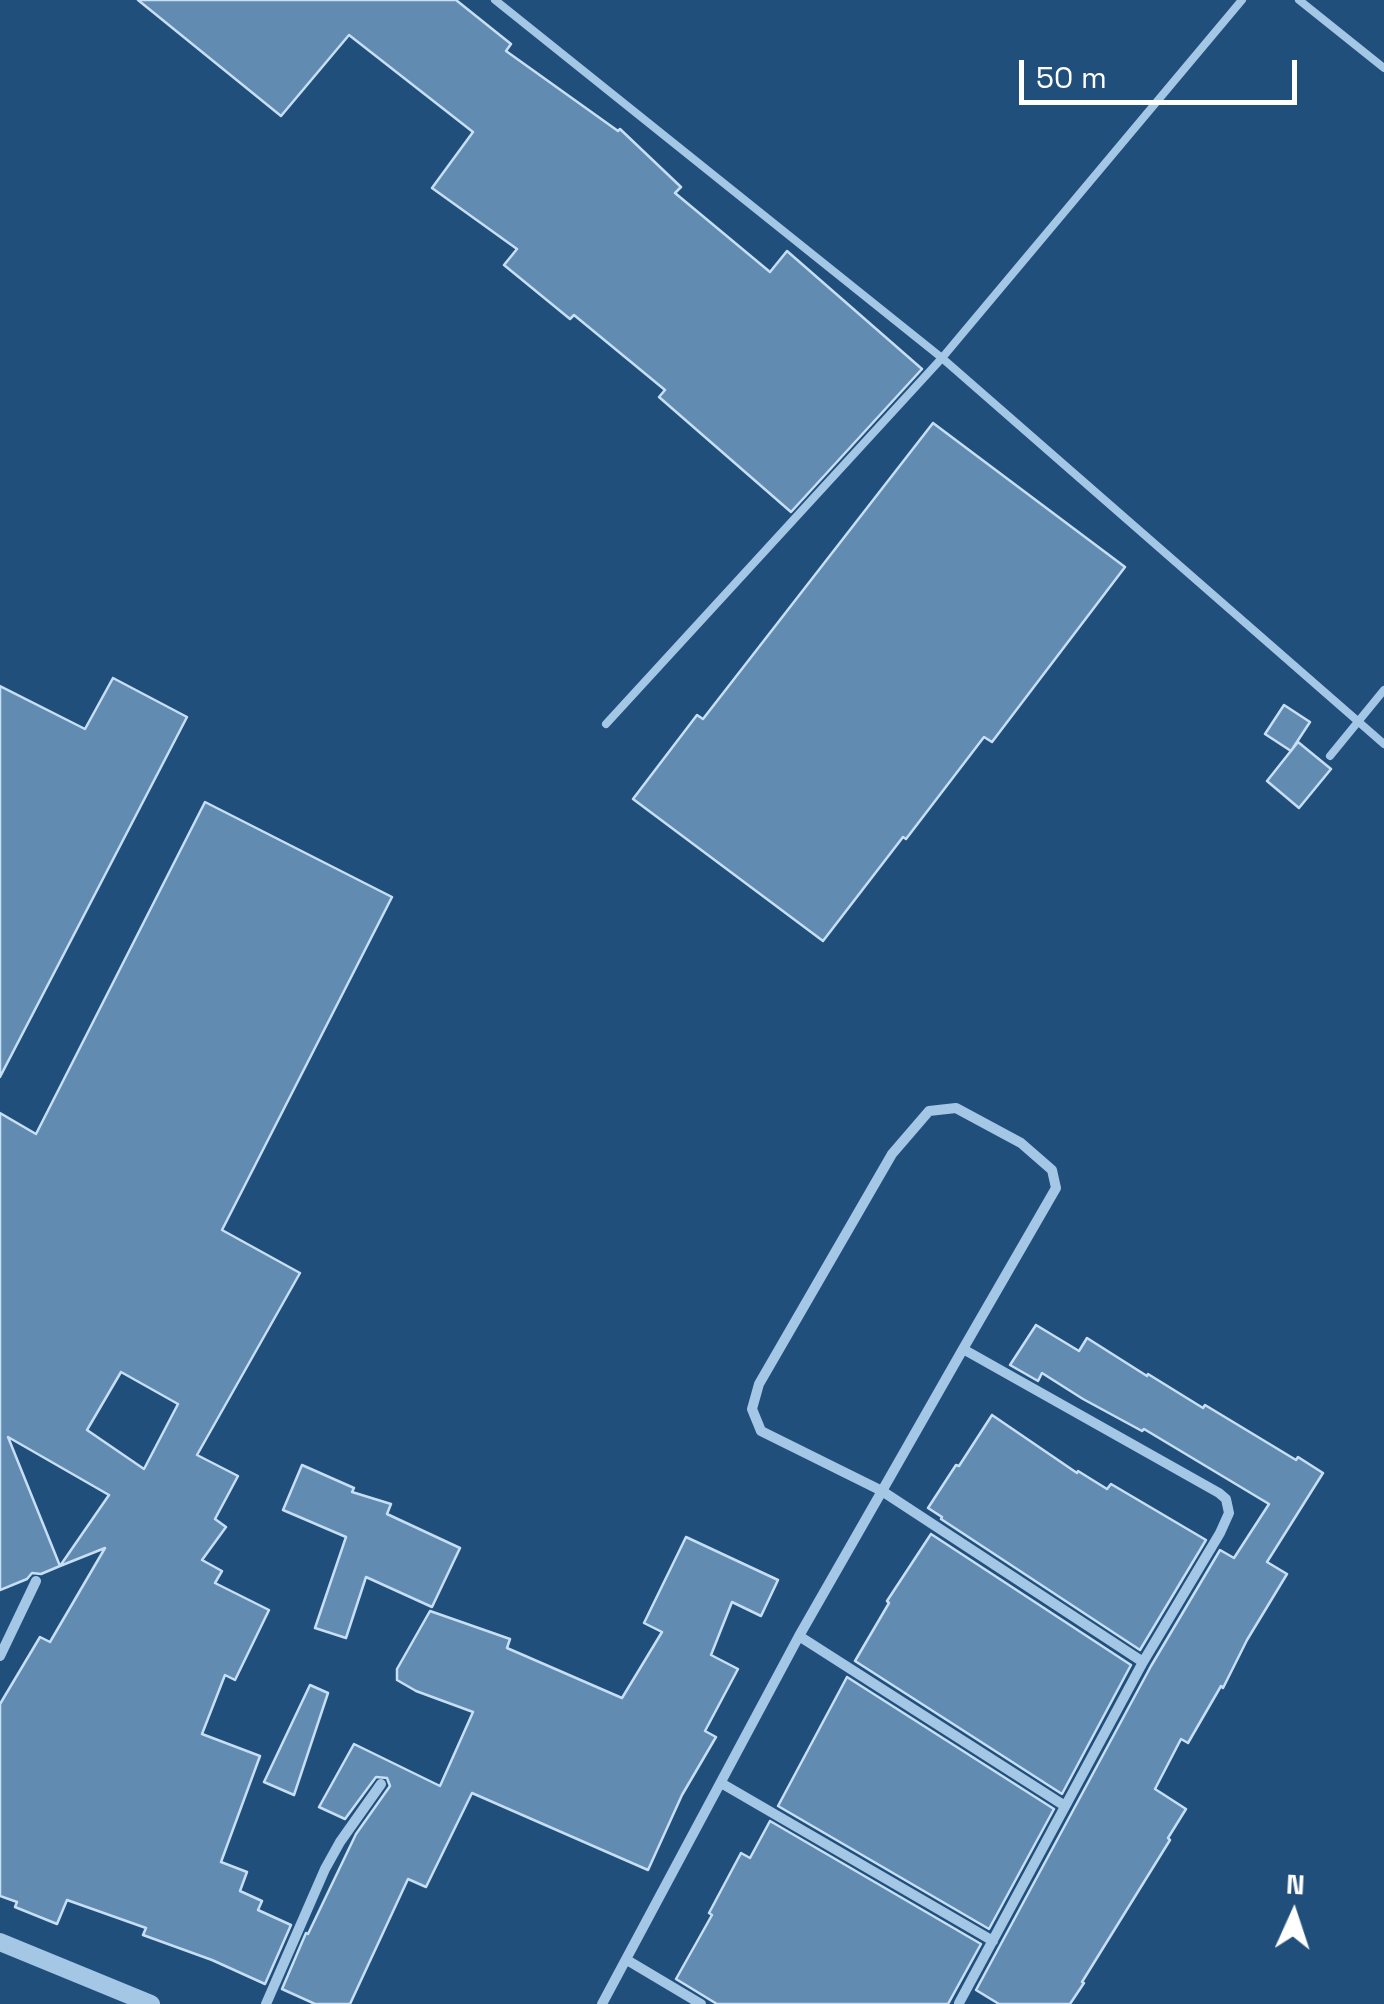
<!DOCTYPE html>
<style>
body{margin:0}
#map{position:relative;width:1384px;height:2004px;overflow:hidden;background:#214f7c;font-family:"Space Grotesk",sans-serif}
canvas{display:block}
.north{position:absolute;left:1244px;top:1864px;width:100px;height:100px;-webkit-text-stroke:8px #214f7c;paint-order:stroke;rotate:3deg;font-size:28px;font-weight:700;line-height:40px;text-align:center;color:#fff}
.north::after{content:'';display:block;margin:auto;width:35px;height:45px;background:#fff;clip-path:polygon(50% 0,100% 100%,50% 72%,0 100%)}
.scale{position:absolute;left:1019px;top:60px;width:278px;height:45px;box-sizing:border-box;border:5px solid #fff;border-top:0;padding-left:12px;font-size:30px;line-height:35px;white-space:nowrap;color:#fff;-webkit-text-stroke:8px #214f7c;paint-order:stroke}
</style>
<div id="map">
<canvas width="1384" height="2004"></canvas>
<div class="north">N</div>
<div class="scale">50 m</div>
</div>
<script>
const ctx = document.querySelector('canvas').getContext('2d');
ctx.lineJoin = 'round';
function fillPath(path, color) {
  ctx.fillStyle = color;
  ctx.fill(path, 'evenodd');
}
function poly(rows) {
  const path = new Path2D();
  for (const r of rows) {
    path.moveTo(r[0], r[1]);
    for (let i = 2; i < r.length; i += 2) path.lineTo(r[i], r[i + 1]);
  }
  return path;
}
function trace(path, color, width, dash) {
  ctx.strokeStyle = color;
  ctx.lineWidth = width;
  ctx.lineCap = dash ? 'butt' : 'round';
  ctx.setLineDash(dash || []);
  ctx.stroke(path);
}
const building = poly([
 [138,0,456,0,511,44,506,51,618,131,620,129,681,187,675,193,770,272,787,251,922,369,791,512,659,397,665,390,574,315,570,319,504,265,517,249,432,188,473,132,349,35,281,116,138,0],
 [933,423,1125,567,992,742,984,737,906,839,903,837,823,941,633,799,697,715,703,719,933,423],
 [113,678,187,717,0,1077,0,686,85,729,113,678],
 [1284,705,1310,722,1291,751,1265,734,1284,705],
 [1298,742,1331,769,1299,808,1267,781,1298,742],
 [205,802,392,897,222,1230,300,1273,197,1455,238,1476,215,1519,226,1527,202,1560,222,1571,215,1583,269,1610,235,1680,225,1675,202,1734,260,1756,221,1862,247,1872,240,1891,262,1901,258,1910,291,1925,265,1984,212,1960,143,1935,146,1928,67,1900,57,1924,15,1907,17,1902,0,1896,0,1704,40,1637,50,1642,105,1548,60,1566,109,1495,8,1437,60,1566,41,1574,32,1573,27,1579,0,1590,0,1113,36,1134,205,802],
 [121,1372,178,1404,144,1469,87,1430,121,1372],
 [1036,1325,1079,1351,1087,1338,1147,1376,1148,1374,1203,1408,1205,1405,1296,1460,1298,1457,1323,1473,1267,1562,1287,1574,1247,1640,1223,1688,1221,1686,1188,1743,1181,1739,1155,1789,1186,1809,1168,1838,1170,1840,1082,1982,1084,1983,1070,2004,999,2004,976,1990,1151,1666,1220,1550,1234,1558,1269,1504,1144,1429,1142,1431,1083,1399,1042,1373,1038,1381,1010,1365,1036,1325],
 [992,1415,1077,1473,1078,1471,1107,1489,1111,1484,1206,1540,1140,1650,941,1519,942,1517,928,1508,956,1465,959,1466,992,1415],
 [302,1465,354,1488,352,1492,391,1504,387,1514,460,1548,432,1607,366,1577,346,1638,315,1628,346,1537,283,1510,302,1465],
 [931,1534,1131,1665,1062,1794,855,1661,889,1603,887,1601,931,1534],
 [686,1537,778,1580,761,1616,732,1602,711,1655,738,1669,705,1731,716,1737,682,1795,648,1870,472,1793,426,1887,408,1879,350,2004,315,2004,282,1989,306,1933,308,1934,356,1834,390,1786,387,1778,376,1777,345,1819,319,1807,354,1744,440,1786,473,1712,416,1691,397,1680,397,1669,430,1611,510,1639,507,1648,622,1698,662,1632,644,1623,686,1537],
 [847,1677,1054,1809,989,1929,778,1806,847,1677],
 [310,1685,328,1693,294,1795,264,1782,310,1685],
 [770,1821,981,1944,948,2004,717,2004,676,1979,712,1915,709,1913,741,1853,750,1858,770,1821]
]);
fillPath(building, '#628bb1');
trace(building, '#c7dff5', 2.5);
trace(poly([
 [495,0,942,358,1242,0],
 [1299,0,1384,68],
 [606,724,942,358,1384,744],
 [1330,756,1384,690]
]), '#a4c7e6', 8);
trace(poly([
 [799,1636,1065,1806],
 [0,1656,36,1581],
 [721,1783,993,1941],
 [627,1960,701,2004],
 [959,2003,1143,1662,1220,1533,1229,1513,1226,1499,1219,1493,963,1349],
 [266,2004,325,1869,340,1842,381,1784],
 [602,2004,799,1636,882,1491,963,1349,1056,1188,1052,1170,1021,1143,956,1108,929,1111,892,1154,759,1384,752,1409,761,1431,882,1491,1143,1662]
]), '#a4c7e6', 10);
trace(poly([
 [0,1942,151,2004]
]), '#a4c7e6', 18);
</script>
